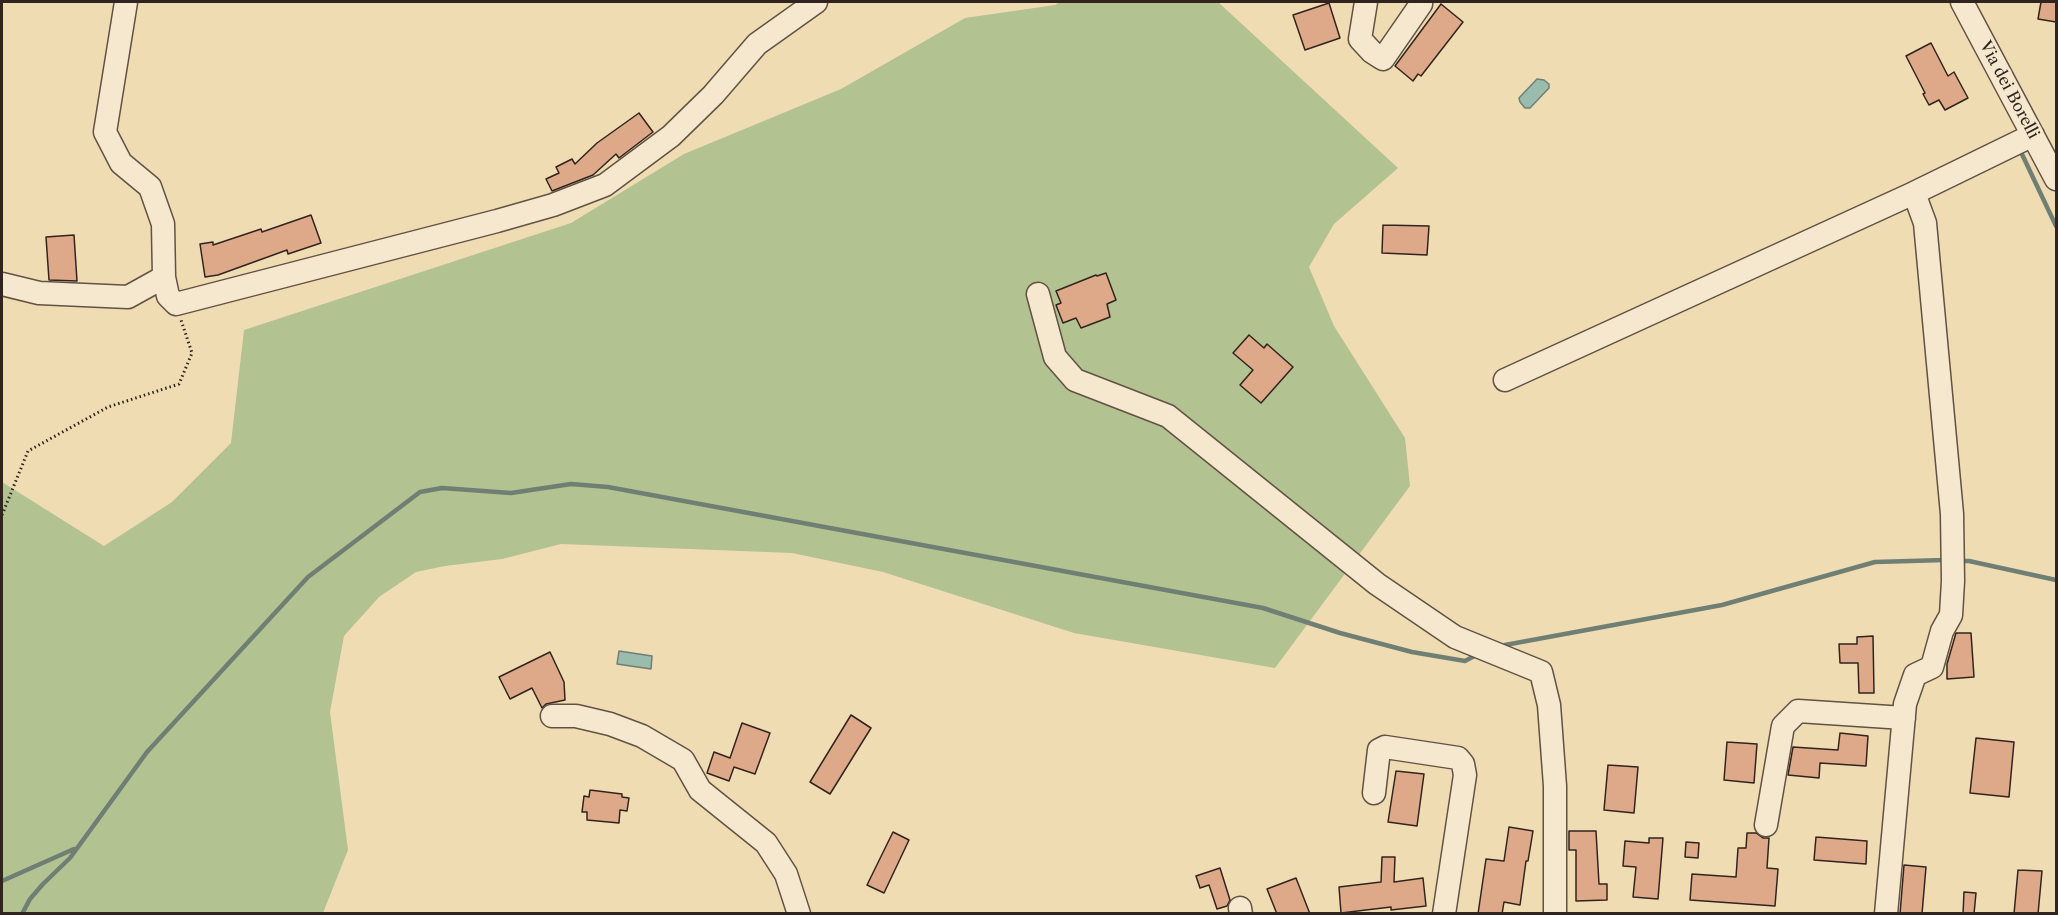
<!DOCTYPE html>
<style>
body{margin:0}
#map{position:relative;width:2058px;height:915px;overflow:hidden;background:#f0dcb3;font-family:"Libre Caslon Text",serif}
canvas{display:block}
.frame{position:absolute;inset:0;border:3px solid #31241f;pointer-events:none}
</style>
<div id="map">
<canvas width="2058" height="915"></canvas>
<div class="frame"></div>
</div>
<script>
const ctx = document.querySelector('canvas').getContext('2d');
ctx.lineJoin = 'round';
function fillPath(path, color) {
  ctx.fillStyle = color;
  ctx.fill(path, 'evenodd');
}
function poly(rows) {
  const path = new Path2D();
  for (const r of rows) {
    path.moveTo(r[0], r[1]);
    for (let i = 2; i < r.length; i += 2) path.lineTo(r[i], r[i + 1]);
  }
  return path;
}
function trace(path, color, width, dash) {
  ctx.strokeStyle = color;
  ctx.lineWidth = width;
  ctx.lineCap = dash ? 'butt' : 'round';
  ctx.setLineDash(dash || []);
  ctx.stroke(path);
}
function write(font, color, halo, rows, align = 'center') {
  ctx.font = font + ' "Libre Caslon Text",serif';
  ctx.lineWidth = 5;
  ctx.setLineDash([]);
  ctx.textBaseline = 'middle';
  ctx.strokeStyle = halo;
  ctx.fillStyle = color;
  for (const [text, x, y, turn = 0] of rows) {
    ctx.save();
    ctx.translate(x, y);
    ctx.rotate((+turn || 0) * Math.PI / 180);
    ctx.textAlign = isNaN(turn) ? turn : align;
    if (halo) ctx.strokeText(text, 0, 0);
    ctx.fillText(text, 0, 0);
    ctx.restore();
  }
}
fillPath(poly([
 [1060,2,1218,2,1398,168,1334,224,1309,267,1334,326,1405,438,1410,486,1275,668,1074,633,883,572,792,553,561,544,502,559,445,566,416,572,379,597,344,636,330,712,348,850,323,913,2,913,2,482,104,546,172,502,231,443,244,330,571,223,684,154,841,89,965,18,1055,5]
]), '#b3c291');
const water = poly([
 [1537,79,1544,80,1549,84,1549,88,1530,108,1525,108,1520,102,1519,98,1537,79],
 [619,651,652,656,651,669,617,664,619,651]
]);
fillPath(water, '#9abcad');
trace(water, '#707f74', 1.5);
trace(poly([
 [2020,150,2056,226],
 [1959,561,1969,561,2056,580],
 [1505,645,1722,605,1875,562,1945,560],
 [2,881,74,849],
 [22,914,30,899,43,884,70,858,147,752,308,577,420,492,442,488,511,493,571,484,608,487,1263,608,1340,633,1412,652,1465,661,1478,654]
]), '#707f74', 4.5);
const building = poly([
 [2041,2,2056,2,2056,22,2038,19,2041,2],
 [1329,3,1340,38,1305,50,1293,15,1329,3],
 [1441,4,1463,22,1421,76,1418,74,1413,81,1395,66,1441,4],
 [1931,43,1948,76,1954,72,1968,98,1945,110,1939,100,1929,105,1923,94,1925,93,1906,56,1931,43],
 [639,113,653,132,619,158,616,154,593,175,552,191,546,179,559,173,556,167,572,159,575,164,597,143,639,113],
 [311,215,321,243,288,254,287,250,218,275,205,277,200,244,213,242,213,245,261,229,262,232,311,215],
 [1383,225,1429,226,1427,255,1382,253,1383,225],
 [74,235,77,281,49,280,46,237,74,235],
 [1106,273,1116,300,1107,304,1110,317,1081,328,1076,318,1063,323,1056,305,1061,303,1056,291,1096,275,1097,276,1106,273],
 [1249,335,1264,348,1267,344,1293,367,1261,403,1240,385,1253,370,1233,353,1249,335],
 [1956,633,1971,633,1974,677,1947,679,1947,664,1956,633],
 [1873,636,1874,693,1859,693,1858,663,1840,663,1839,644,1857,644,1857,637,1873,636],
 [550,652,564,682,565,700,546,704,542,708,532,688,510,699,499,677,550,652],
 [851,715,871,728,830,794,810,782,851,715],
 [742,723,770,733,755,774,734,767,729,781,707,773,714,752,730,758,742,723],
 [1840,733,1868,736,1866,766,1820,763,1819,778,1788,775,1793,747,1838,750,1840,733],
 [1976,738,2014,742,2009,797,1970,793,1976,738],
 [1727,742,1757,744,1754,783,1724,780,1727,742],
 [1608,765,1638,767,1634,813,1604,810,1608,765],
 [1396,771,1424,774,1417,826,1388,822,1396,771],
 [590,790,622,794,622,797,629,798,627,811,620,810,619,823,587,820,587,812,582,812,584,796,589,797,590,790],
 [1509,827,1533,831,1528,861,1526,861,1520,905,1504,902,1502,914,1478,914,1486,859,1504,861,1509,827],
 [1569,831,1596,831,1599,884,1607,884,1607,900,1576,901,1576,850,1569,850,1569,831],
 [893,832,909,840,884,893,867,885,893,832],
 [1747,833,1756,833,1763,838,1769,838,1767,868,1778,869,1775,906,1690,900,1692,874,1736,877,1738,848,1746,848,1747,833],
 [1816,837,1867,841,1866,864,1814,860,1816,837],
 [1649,838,1663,838,1658,899,1633,897,1636,867,1623,866,1625,841,1649,843,1649,838],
 [1686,842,1699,843,1698,858,1685,857,1686,842],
 [1382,857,1395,857,1394,882,1423,878,1426,906,1391,910,1391,907,1341,913,1339,887,1381,882,1382,857],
 [1904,865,1926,867,1922,914,1900,914,1904,865],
 [1220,868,1230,900,1227,906,1217,909,1209,885,1200,888,1196,876,1220,868],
 [2018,870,2042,871,2038,914,2014,914,2018,870],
 [1296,878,1310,914,1277,914,1267,889,1296,878],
 [1964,892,1976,893,1974,914,1963,914,1964,892]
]);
fillPath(building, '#dea988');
trace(building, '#31241f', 1.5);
const minor = poly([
 [126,2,105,132,121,163,150,187,163,224,164,277,168,296,176,304,497,221,553,205,605,185,671,136,713,95,757,44,816,2],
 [1366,2,1360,39,1372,52,1383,59,1421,4],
 [1962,2,2056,179],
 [2,284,39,293,128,297,164,277],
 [1038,294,1055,357,1075,380,1168,416,1377,584,1455,637,1541,672,1549,705,1555,786,1555,914],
 [1505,380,1914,193,2033,135],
 [552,716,576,716,610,724,642,736,683,760,700,790,766,843,786,874,799,914],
 [1374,793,1379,750,1385,747,1458,758,1463,764,1465,775,1444,914],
 [1766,825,1783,726,1798,711,1904,718],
 [1240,908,1241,914],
 [1886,914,1905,704,1915,675,1932,667,1942,631,1951,615,1953,581,1952,514,1925,223,1914,193]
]);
trace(minor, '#615244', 25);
trace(poly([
 [2,515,28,451,108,407,179,384,192,353,181,320]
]), '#31241f', 3, [1.5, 3]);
trace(minor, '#f5e8ce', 22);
write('16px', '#31241f', '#f5e8ce', [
 ["Via dei Borelli",2009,90,62]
]);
</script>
